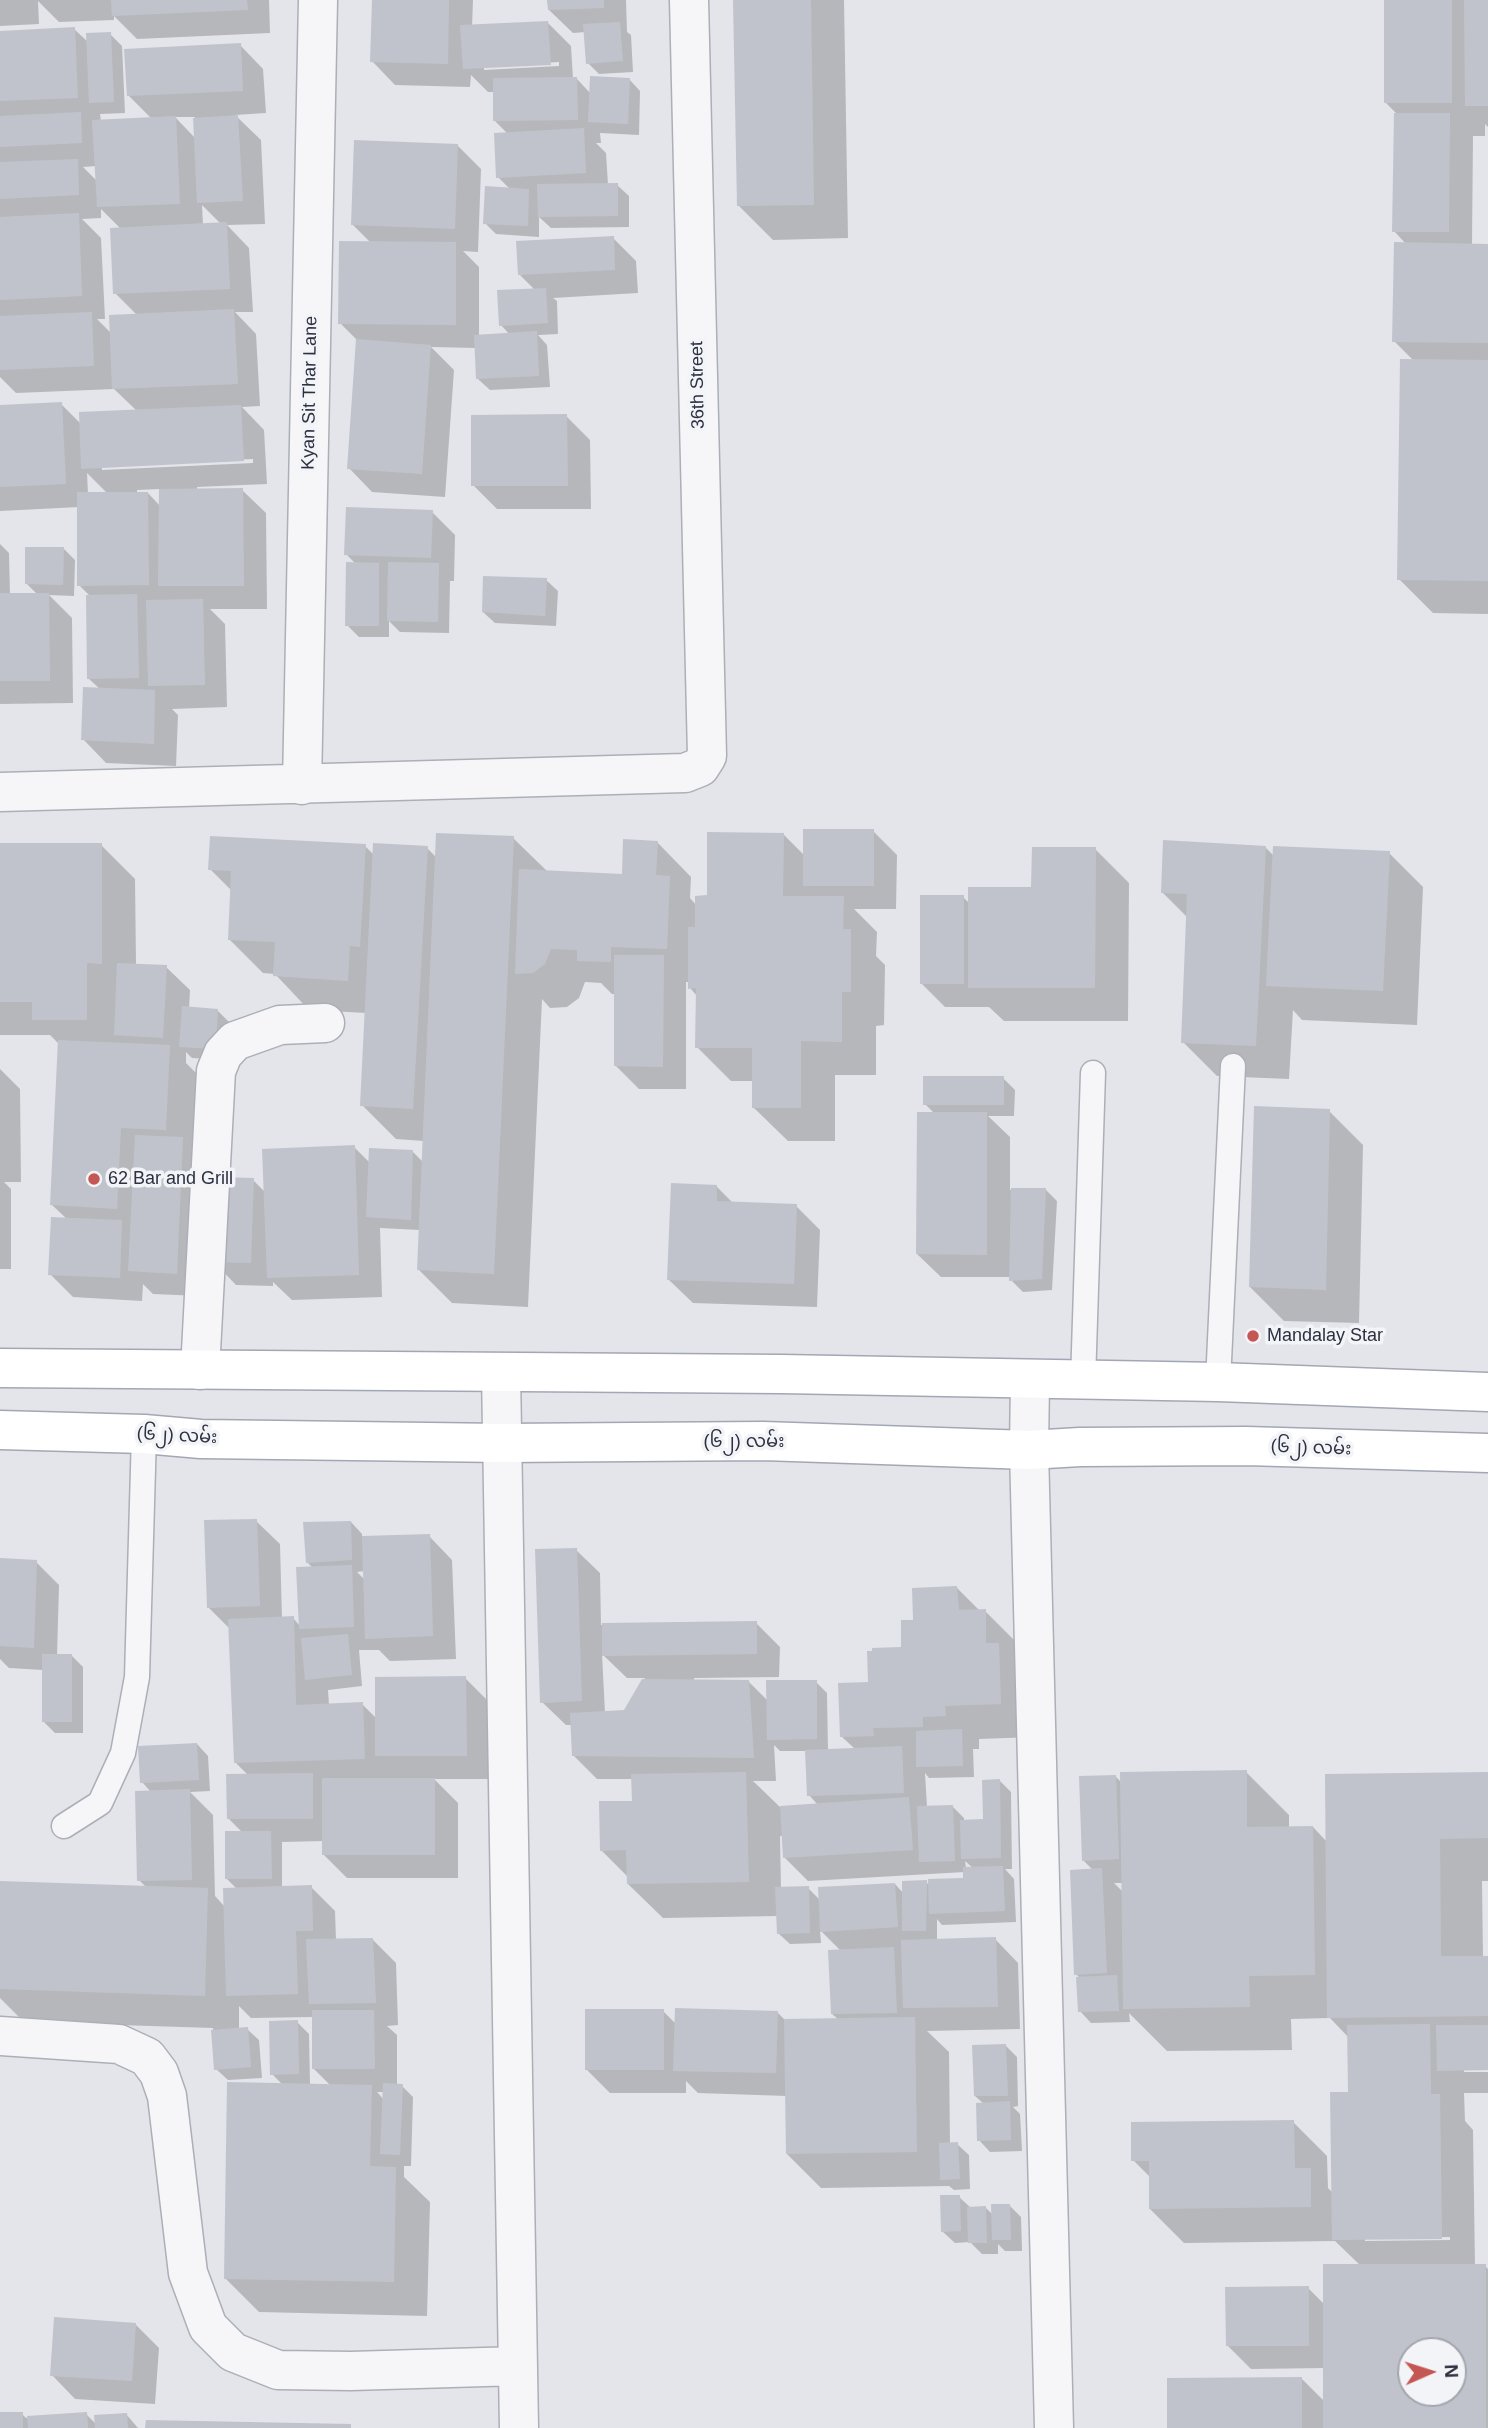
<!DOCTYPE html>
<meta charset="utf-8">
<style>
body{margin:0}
#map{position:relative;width:1488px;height:2428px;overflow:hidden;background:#e3e5ea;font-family:Arial,sans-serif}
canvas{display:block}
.north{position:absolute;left:1397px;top:2337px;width:70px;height:70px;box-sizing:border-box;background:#f3f4f7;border:2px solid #a3a6ae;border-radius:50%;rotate:87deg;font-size:19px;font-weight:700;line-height:28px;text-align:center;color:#2c3041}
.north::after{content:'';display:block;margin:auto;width:24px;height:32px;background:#c45653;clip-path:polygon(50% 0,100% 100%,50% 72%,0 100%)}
</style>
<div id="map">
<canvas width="1488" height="2428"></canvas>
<div class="north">N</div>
</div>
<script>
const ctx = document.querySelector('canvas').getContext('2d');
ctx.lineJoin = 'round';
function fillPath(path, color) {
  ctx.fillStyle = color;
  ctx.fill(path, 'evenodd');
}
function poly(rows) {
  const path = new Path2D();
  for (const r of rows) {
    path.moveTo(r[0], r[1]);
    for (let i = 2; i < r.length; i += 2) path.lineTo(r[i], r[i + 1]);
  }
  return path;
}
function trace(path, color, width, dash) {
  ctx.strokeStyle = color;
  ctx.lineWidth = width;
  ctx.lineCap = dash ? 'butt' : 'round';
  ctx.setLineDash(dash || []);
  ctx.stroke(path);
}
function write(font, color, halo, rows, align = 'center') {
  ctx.font = font + ' Arial,"Noto Sans Myanmar",sans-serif';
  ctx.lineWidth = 7;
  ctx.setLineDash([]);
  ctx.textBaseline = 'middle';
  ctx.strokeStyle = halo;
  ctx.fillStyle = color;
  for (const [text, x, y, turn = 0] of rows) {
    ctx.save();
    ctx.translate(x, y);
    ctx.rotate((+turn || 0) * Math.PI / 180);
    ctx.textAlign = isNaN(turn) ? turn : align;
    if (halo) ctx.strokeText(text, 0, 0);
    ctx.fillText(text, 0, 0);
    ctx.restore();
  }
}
fillPath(poly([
 [0,0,269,0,270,33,137,39,114,16,114,20,59,22,38,1,39,24,0,26],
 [373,0,473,0,472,27,548,23,571,46,573,79,577,79,591,94,629,79,640,91,639,135,600,133,601,143,596,143,606,153,608,185,617,185,629,196,629,227,551,228,539,217,539,237,496,234,485,223,510,189,498,177,508,134,495,121,495,92,488,92,471,75,470,87,395,85,372,61],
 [559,62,559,66,484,70,484,66],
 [549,0,626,0,627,32,631,35,633,72,599,74,588,63,586,32,573,33,549,10],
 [735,0,844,0,848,238,773,240,738,205],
 [1386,0,1488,0,1488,127,1485,124,1485,136,1473,136,1472,245,1488,245,1488,614,1433,613,1399,579,1414,361,1394,341,1406,244,1394,231,1396,113,1385,102],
 [74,29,88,42,110,34,122,46,125,113,100,114,101,122,152,119,128,95,240,45,263,69,266,113,235,115,261,140,265,224,227,225,249,248,253,312,235,312,256,334,260,406,242,407,264,430,267,484,197,487,197,491,242,490,266,513,267,609,210,609,225,624,227,707,172,709,178,715,176,766,106,763,83,739,100,689,89,679,91,597,79,585,79,507,0,511,0,406,61,404,81,424,137,411,114,389,16,393,0,377,0,33],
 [175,117,195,117,196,139],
 [96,166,97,181,83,167],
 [202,205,221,224,203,225],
 [101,209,121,229,115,293,137,315,112,334,97,319,105,319,101,238,82,219,101,218],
 [253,459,253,463,102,470,102,466],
 [87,473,108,494,88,494],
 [160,489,160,506,148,493,137,493,137,490],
 [457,145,481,169,478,252,463,251,479,267,479,336,510,335,501,325,535,290,520,275,613,238,636,261,638,293,553,298,557,301,558,334,538,335,547,345,550,387,490,390,478,379,476,348,431,347,454,370,445,497,372,492,349,468,357,340,340,323,371,243,352,224],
 [566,416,590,440,591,509,497,509,473,485],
 [432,512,455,535,454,581,450,581,449,633,400,632,389,621,389,637,359,637,347,625,356,564,346,554],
 [0,544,9,553,10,595,38,595,27,584,63,548,75,560,74,596,49,595,72,618,73,703,0,704],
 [546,580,558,591,556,626,495,623,483,612],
 [873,831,897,855,896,909,854,909,877,932,876,956,885,965,884,1025,876,1026,876,1075,835,1075,835,1141,788,1141,753,1107,754,1081,731,1081,697,1047,697,996,690,988,690,982,686,982,686,1089,639,1089,615,1065,615,994,612,994,601,983,585,982,579,998,567,1007,550,1008,542,999,528,1307,452,1303,418,1269,420,1230,380,1228,382,1297,292,1300,273,1282,273,1286,236,1285,213,1261,253,1180,265,1192,354,1147,370,1163,412,1151,423,1162,424,1141,396,1139,362,1105,367,1013,309,1010,275,974,263,973,229,939,232,891,210,869,365,846,374,855,427,848,437,858,513,838,548,872,623,875,657,842,691,877,690,898,697,906,783,834,805,856],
 [0,845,101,845,135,879,136,965,166,967,190,990,189,1009,217,1010,229,1022,227,1060,192,1058,186,1052,186,1063,204,1081,200,1296,153,1294,143,1284,142,1301,73,1297,50,1274,68,1220,52,1205,60,1045,50,1035,0,1035],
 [1265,847,1274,856,1389,853,1423,887,1417,1025,1302,1020,1293,1010,1289,1079,1217,1076,1183,1042,1188,918,1163,893],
 [1095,849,1129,883,1128,1021,1004,1021,989,1007,945,1007,921,983,963,897,970,904,1033,889],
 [0,1069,20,1089,21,1182,4,1182,11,1189,11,1269,0,1269],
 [1003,1078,1015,1090,1014,1116,988,1116,1010,1137,1010,1190,1046,1190,1057,1201,1052,1290,1023,1292,1011,1280,1011,1277,941,1277,917,1254,935,1114,925,1104],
 [1329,1111,1363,1145,1359,1323,1284,1321,1250,1287],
 [717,1187,734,1204,796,1206,820,1230,817,1307,693,1303,669,1280],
 [256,1521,280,1544,282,1619,293,1618,300,1626,313,1568,307,1562,351,1522,362,1534,362,1538,429,1536,452,1560,456,1659,390,1661,379,1650,359,1650,362,1686,328,1690,329,1705,362,1704,377,1719,465,1678,489,1702,489,1779,434,1779,458,1803,458,1878,347,1878,323,1854,324,1841,282,1842,282,1888,311,1887,335,1911,336,1940,372,1939,396,1963,398,2025,387,2026,397,2035,397,2085,402,2086,413,2097,411,2166,404,2166,404,2177,430,2202,427,2316,259,2312,225,2278,283,2085,272,2074,297,2022,309,2034,310,2085,331,2086,314,2069,313,2017,251,2018,239,2006,239,2030,247,2029,259,2040,262,2078,228,2080,216,2069,213,2028,24,2022,0,1998,0,1883,147,1888,139,1880,151,1792,142,1782,197,1744,208,1756,210,1791,190,1792,213,1815,215,1896,225,1907,237,1889,227,1879,242,1832,228,1818,248,1775,236,1763,230,1629,208,1607],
 [365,1571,365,1580,357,1572],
 [377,2092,385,2092,384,2100],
 [576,1550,600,1573,601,1625,756,1623,780,1647,779,1677,694,1678,694,1681,748,1681,768,1701,816,1682,827,1693,828,1751,855,1749,841,1736,870,1684,903,1649,915,1621,957,1588,980,1611,985,1611,1019,1645,1034,1737,979,1739,979,1749,973,1749,974,1777,929,1778,925,1773,927,1807,952,1806,964,1818,964,1821,984,1821,999,1780,1011,1792,1012,1869,1005,1869,1014,1879,1016,1922,942,1925,937,1919,937,1941,995,1939,1018,1963,1020,2029,927,2031,949,2052,950,2144,957,2144,969,2155,970,2189,954,2190,949,2186,821,2188,787,2154,787,2096,698,2093,686,2081,686,2093,610,2093,587,2070,663,2011,676,2024,777,2012,785,2020,838,2019,832,2014,841,1951,820,1930,821,1943,790,1944,778,1933,778,1916,663,1918,628,1884,628,1877,601,1850,634,1803,633,1779,597,1779,574,1756,572,1725,566,1725,542,1702],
 [602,1654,627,1678,645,1678,625,1711,605,1713],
 [774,1745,780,1751,807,1751,809,1795,818,1805,780,1807,753,1781,776,1781],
 [780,1836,783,1836,785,1858,808,1881,965,1872,965,1880,930,1886,926,1882,904,1894,895,1884,820,1900,808,1888,781,1889],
 [965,1861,973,1868,966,1868],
 [0,1560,36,1562,59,1585,57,1656,72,1656,83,1667,83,1733,55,1733,44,1722,43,1670,9,1668,0,1659],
 [1246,1772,1289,1815,1289,1828,1313,1827,1327,1842,1488,1774,1488,1881,1482,1881,1483,1958,1488,1958,1488,2068,1464,2069,1464,2072,1488,2072,1488,2093,1464,2093,1465,2121,1473,2130,1475,2266,1485,2266,1488,2269,1488,2428,1169,2428,1302,2379,1325,2402,1325,2368,1251,2369,1227,2345,1308,2288,1324,2304,1361,2266,1335,2241,1184,2243,1150,2209,1150,2177,1133,2160,1293,2122,1327,2156,1328,2188,1333,2193,1350,2094,1349,2038,1330,2018,1291,2019,1292,2050,1167,2051,1129,2013,1130,2022,1091,2023,1080,2011,1081,1979,1076,1974,1094,1871,1083,1860,1116,1777,1122,1783],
 [1114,1883,1123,1883,1123,1892],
 [1450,2237,1450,2240,1365,2241,1365,2238],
 [1411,2351,1453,2351,1453,2393,1411,2393],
 [1005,2045,1017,2057,1018,2106,1013,2107,1020,2114,1022,2151,990,2152,979,2140,984,2104,975,2096],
 [959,2197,971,2208,986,2208,993,2215,1009,2205,1021,2217,1022,2251,1005,2251,998,2244,998,2254,982,2254,970,2242,955,2243,943,2232],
 [135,2324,159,2348,155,2404,75,2399,52,2375],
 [0,2414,22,2414,26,2418,86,2414,96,2424,126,2414,138,2428,0,2428]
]), '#0003');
fillPath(poly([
 [111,0,247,0,248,10,112,16],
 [372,0,449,0,448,64,370,62],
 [547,0,604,0,604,8,548,10],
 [733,0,811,0,814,205,737,206],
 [1384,0,1452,0,1452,103,1384,103],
 [1464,0,1488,0,1488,106,1465,106],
 [548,21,551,65,463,69,460,25],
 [620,22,623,61,586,64,583,24],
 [75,27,78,98,0,101,0,31],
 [111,32,114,102,89,103,86,33],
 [241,43,243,91,127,96,124,49],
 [590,76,630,78,628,124,588,122],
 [577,77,578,120,493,121,493,78],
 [81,112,82,143,0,147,0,116],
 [1394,113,1450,113,1449,232,1392,232],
 [238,115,243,201,197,203,193,118],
 [176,116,180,204,97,207,92,120],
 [584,128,586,173,496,178,494,133],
 [354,140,458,144,455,229,351,225],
 [78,159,79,195,0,199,0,162],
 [618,183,618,216,538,217,537,184],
 [485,186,529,189,528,226,483,224],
 [79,213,82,296,0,300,0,217],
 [227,222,230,289,113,294,110,228],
 [614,236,615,270,518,275,516,241],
 [339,241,456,242,456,325,338,324],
 [1394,242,1488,244,1488,343,1392,342],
 [546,288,548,323,499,326,497,290],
 [234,309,238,384,112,389,109,315],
 [92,312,94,366,0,370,0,316],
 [537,331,539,376,476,379,474,335],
 [356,339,431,345,422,474,347,469],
 [1400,359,1488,360,1488,581,1397,580],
 [62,402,66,484,0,487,0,405],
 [241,405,244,461,81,469,79,412],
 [567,414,568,486,471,486,471,415],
 [243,488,244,586,158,586,159,489],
 [77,492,148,492,149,585,77,586],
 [346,507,433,510,431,558,344,555],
 [25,547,64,547,63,585,25,584],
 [346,562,379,563,379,626,345,626],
 [388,562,439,563,438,622,387,621],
 [483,576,547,578,545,616,482,612],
 [0,593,49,593,50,681,0,681],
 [137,594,139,678,87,679,86,595],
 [203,599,205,685,148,686,146,600],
 [83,687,155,690,154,744,81,740],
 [803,829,874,829,874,886,803,886],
 [707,832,784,833,783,896,844,896,843,929,851,929,851,992,842,992,842,1042,801,1041,801,1108,752,1108,752,1048,695,1048,696,988,688,989,688,927,695,927,695,896,707,895],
 [436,833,514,836,494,1274,417,1270],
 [210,836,366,844,360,947,350,946,348,981,273,976,275,942,228,940,231,871,208,870],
 [623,839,658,841,656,875,670,876,667,949,611,947,611,962,577,961,577,950,551,949,545,964,533,973,515,974,519,869,622,874],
 [1163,840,1266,846,1256,1046,1181,1043,1187,894,1161,893],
 [0,843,102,843,102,964,87,963,87,1020,32,1020,32,1002,0,1002],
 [373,843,428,846,413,1109,360,1106],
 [1273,846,1390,851,1383,991,1266,986],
 [1032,847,1096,847,1095,988,968,988,968,887,1031,887],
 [920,895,964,895,964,984,920,984],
 [614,955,664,955,663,1067,614,1066],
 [117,963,167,965,163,1038,114,1035],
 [182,1006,218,1009,216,1049,179,1047],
 [58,1040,170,1045,166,1130,121,1128,117,1209,50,1205],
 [923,1076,1004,1076,1004,1105,923,1105],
 [1254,1106,1330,1109,1326,1290,1249,1287],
 [917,1112,987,1112,987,1255,916,1254],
 [135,1135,183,1137,177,1274,128,1271],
 [355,1145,359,1275,267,1278,262,1149],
 [369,1148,413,1150,411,1220,366,1217],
 [216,1177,254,1178,251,1263,211,1262],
 [671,1183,717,1185,717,1201,797,1204,794,1284,667,1280],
 [1011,1188,1046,1188,1042,1279,1009,1281],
 [51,1217,122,1220,120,1278,48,1275],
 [257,1519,260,1606,207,1608,204,1520],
 [351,1521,352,1560,306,1563,303,1522],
 [430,1534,433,1636,365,1639,362,1536],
 [577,1548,582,1701,540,1703,535,1549],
 [0,1558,37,1560,34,1648,0,1646],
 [352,1565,354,1627,299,1629,296,1567],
 [957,1586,959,1610,986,1609,986,1643,999,1643,1001,1704,945,1706,946,1716,923,1717,923,1727,873,1728,874,1736,840,1737,838,1683,868,1682,867,1651,872,1651,872,1648,901,1647,901,1620,913,1620,912,1588],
 [294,1616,296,1705,363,1702,365,1759,234,1763,228,1619],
 [757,1621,757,1654,602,1656,602,1623],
 [348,1634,352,1675,305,1680,301,1638],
 [42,1654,72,1654,72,1722,42,1722],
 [466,1676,467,1756,375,1756,375,1677],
 [642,1679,749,1680,754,1758,572,1756,570,1713,624,1710],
 [766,1680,817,1680,817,1739,767,1740],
 [962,1729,963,1766,916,1767,916,1731],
 [197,1743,199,1780,140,1783,138,1746],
 [902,1746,904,1793,807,1796,805,1750],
 [1247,1770,1247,1827,1313,1826,1315,1975,1249,1976,1250,2007,1123,2009,1120,1772],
 [746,1772,749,1882,627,1884,626,1850,600,1851,599,1801,632,1801,631,1774],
 [1488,1772,1488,1838,1440,1839,1441,1956,1488,1956,1488,2016,1327,2018,1325,1774],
 [313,1773,313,1819,227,1819,226,1774],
 [1116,1775,1119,1859,1082,1861,1079,1776],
 [322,1778,435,1778,435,1855,322,1855],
 [1000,1779,1001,1858,961,1859,960,1820,983,1819,982,1780],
 [190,1789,192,1880,137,1881,135,1791],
 [909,1797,913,1850,783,1858,780,1806],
 [953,1805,955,1861,919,1862,917,1806],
 [225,1831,271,1831,272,1879,225,1879],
 [1003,1866,1005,1911,929,1914,928,1879,963,1878,963,1867],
 [1102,1868,1107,1973,1074,1975,1070,1870],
 [927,1880,926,1931,902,1931,902,1881],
 [0,1881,208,1888,205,1996,0,1989],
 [895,1883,898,1927,820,1932,818,1887],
 [312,1885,313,1931,296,1931,298,1994,226,1996,223,1888],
 [809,1886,810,1933,777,1934,775,1887],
 [996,1937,998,2007,903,2008,901,1940],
 [373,1938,376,2003,309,2004,306,1939],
 [894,1947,897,2013,831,2014,828,1950],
 [1117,1975,1119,2011,1078,2012,1076,1977],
 [675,2008,778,2011,776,2073,673,2071],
 [585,2009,664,2009,664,2070,585,2070],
 [312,2010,374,2010,375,2069,312,2069],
 [915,2017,917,2152,786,2154,784,2019],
 [298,2020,299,2074,270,2075,269,2021],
 [1430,2024,1431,2094,1440,2094,1442,2239,1332,2240,1330,2092,1348,2092,1347,2025],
 [1436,2025,1488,2025,1488,2070,1437,2071],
 [248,2027,251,2067,214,2070,211,2030],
 [1006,2044,1008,2096,974,2096,972,2045],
 [227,2082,372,2085,370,2166,396,2167,394,2282,224,2279],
 [383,2083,403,2084,400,2155,380,2154],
 [1010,2101,1011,2140,977,2141,976,2103],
 [1294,2120,1295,2168,1311,2168,1311,2207,1149,2209,1149,2161,1131,2161,1131,2122],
 [958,2142,960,2179,940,2180,939,2143],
 [940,2195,960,2195,961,2231,941,2232],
 [991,2204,1010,2204,1011,2240,992,2240],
 [986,2206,987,2243,968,2243,967,2207],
 [1323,2264,1486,2264,1486,2428,1323,2428],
 [1411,2351,1453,2351,1453,2393,1411,2393],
 [1309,2286,1309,2346,1226,2346,1225,2287],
 [54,2317,136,2323,132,2381,50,2376],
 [1302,2377,1302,2428,1167,2428,1167,2378],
 [0,2412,23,2412,23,2428,0,2428],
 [87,2412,88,2428,28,2428,27,2416],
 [127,2413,128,2428,95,2428,94,2415],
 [146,2420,351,2424,351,2428,145,2428]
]), '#c1c3cc');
const lane = poly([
 [1083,1381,1093,1073],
 [1218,1382,1233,1066],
 [64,1826,100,1803,123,1753,137,1677,144,1434]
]);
const street = poly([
 [302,785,318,0],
 [0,792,685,773,700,767,707,756,689,0],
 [200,1370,216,1071,223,1054,235,1041,280,1025,325,1023],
 [501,1373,519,2428],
 [1030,1380,1029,1450,1054,2428],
 [0,2036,119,2044,147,2057,159,2073,167,2096,188,2273,208,2327,233,2352,278,2370,351,2371,518,2366]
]);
const primary = poly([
 [0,1368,781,1374,1218,1382,1488,1392],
 [0,1430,144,1434,201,1439,503,1443,763,1441,1029,1450,1080,1447,1246,1446,1488,1453]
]);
trace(lane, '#acafb7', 27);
trace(street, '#acafb7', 41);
trace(primary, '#a3a7b5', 41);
trace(lane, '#f6f6f9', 24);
trace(street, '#f6f6f9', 38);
trace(primary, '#fff', 38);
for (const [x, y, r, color] of [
 [94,1179,7,"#c45653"],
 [1253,1336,7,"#c45653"]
]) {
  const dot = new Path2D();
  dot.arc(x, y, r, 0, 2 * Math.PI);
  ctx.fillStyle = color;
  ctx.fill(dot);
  trace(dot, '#f3f4f7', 2.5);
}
write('18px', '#2c3041', '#f3f4f7', [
 ["36th Street",698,385,-91],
 ["Kyan Sit Thar Lane",310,393,-89],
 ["(၆၂) လမ်း",177,1436,3],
 ["(၆၂) လမ်း",744,1442],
 ["(၆၂) လမ်း",1311,1448,2]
]);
write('18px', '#2c3041', '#f3f4f7', [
 ["62 Bar and Grill",108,1179],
 ["Mandalay Star",1267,1336]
], 'left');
</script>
